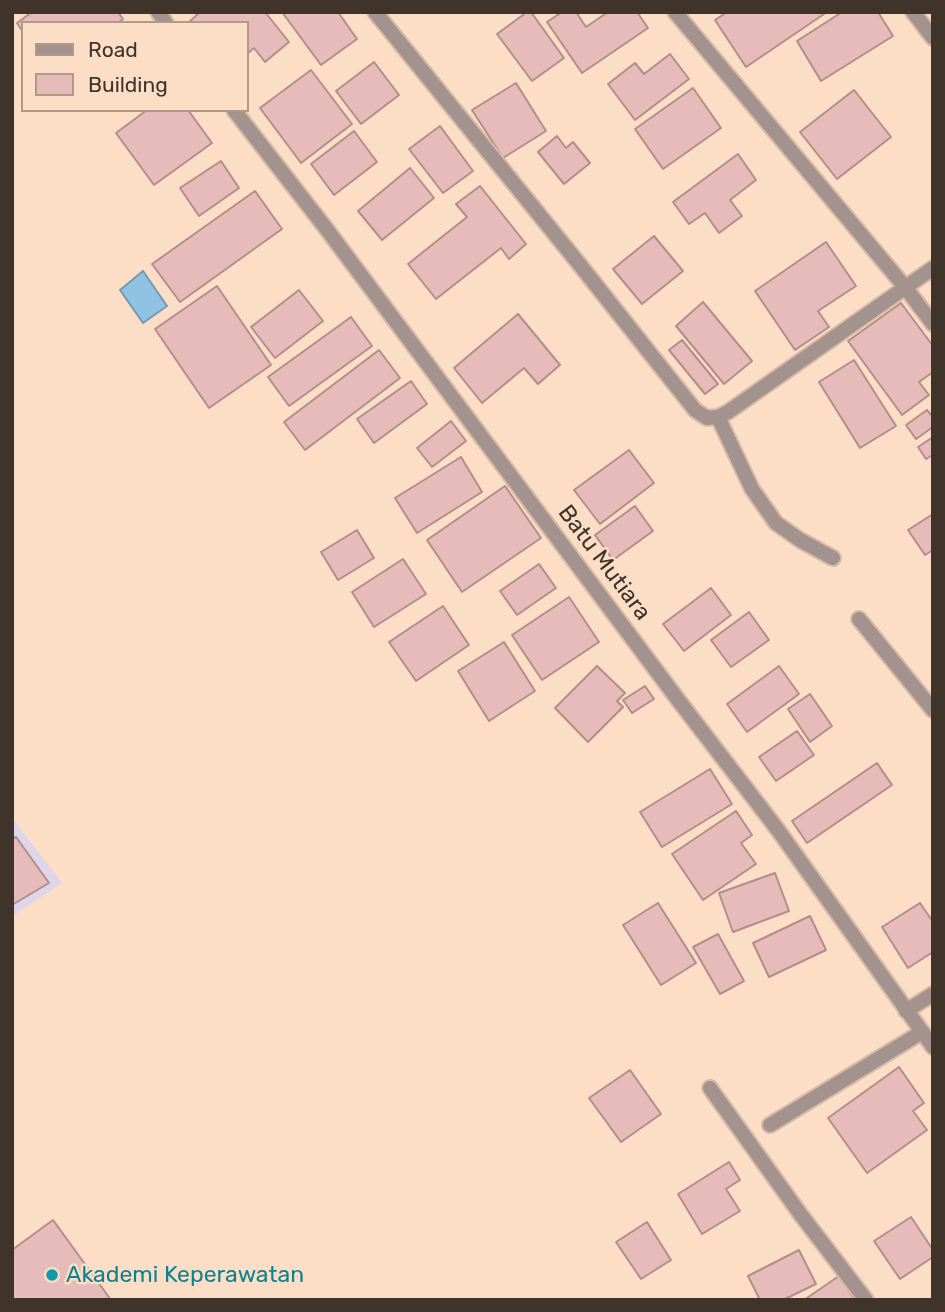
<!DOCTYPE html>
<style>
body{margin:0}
#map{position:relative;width:945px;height:1312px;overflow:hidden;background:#fcddc5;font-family:Rubik,sans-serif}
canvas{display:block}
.frame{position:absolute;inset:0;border:14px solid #3f332a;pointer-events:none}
.legend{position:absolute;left:21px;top:21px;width:228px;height:91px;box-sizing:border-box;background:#fcddc5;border:2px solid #b09987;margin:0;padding:9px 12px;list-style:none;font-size:21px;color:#3f332a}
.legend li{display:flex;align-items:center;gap:14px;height:35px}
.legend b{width:35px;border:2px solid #b09987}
</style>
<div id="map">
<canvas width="945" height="1312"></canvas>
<div class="frame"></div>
<ul class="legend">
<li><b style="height:9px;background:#a3928d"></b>Road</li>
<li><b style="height:19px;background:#e5bcba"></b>Building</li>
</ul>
</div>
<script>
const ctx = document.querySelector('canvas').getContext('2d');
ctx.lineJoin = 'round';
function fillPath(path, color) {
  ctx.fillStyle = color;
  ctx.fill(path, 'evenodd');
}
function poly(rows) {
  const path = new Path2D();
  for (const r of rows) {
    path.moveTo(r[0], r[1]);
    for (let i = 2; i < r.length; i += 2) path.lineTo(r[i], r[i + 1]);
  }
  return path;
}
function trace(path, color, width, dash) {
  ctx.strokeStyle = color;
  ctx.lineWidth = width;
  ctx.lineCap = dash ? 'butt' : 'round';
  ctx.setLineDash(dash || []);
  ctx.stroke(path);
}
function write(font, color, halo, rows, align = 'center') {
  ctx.font = font + ' Rubik,sans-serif';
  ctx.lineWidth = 5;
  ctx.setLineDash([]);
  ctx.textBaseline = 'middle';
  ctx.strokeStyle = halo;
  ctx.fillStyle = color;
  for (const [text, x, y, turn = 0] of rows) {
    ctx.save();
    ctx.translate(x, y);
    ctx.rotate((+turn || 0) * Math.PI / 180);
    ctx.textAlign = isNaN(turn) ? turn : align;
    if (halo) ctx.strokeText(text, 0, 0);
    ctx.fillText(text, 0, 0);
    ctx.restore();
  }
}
fillPath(poly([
 [12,818,62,883,12,916]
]), '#dfd5e9');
const water = poly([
 [143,271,167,306,143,323,120,290,143,271]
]);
fillPath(water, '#90c3e3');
trace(water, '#7898ac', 2);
const building = poly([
 [32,12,118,12,123,19,118,23,23,23,23,32,17,23,32,12],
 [200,12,265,12,289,42,265,62,254,48,247,54,247,23,188,23,200,12],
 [282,12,338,12,357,39,321,65,282,12],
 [527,12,531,12,564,58,532,81,497,34,527,12],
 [562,12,576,12,586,27,608,12,637,12,648,28,582,73,547,22,562,12],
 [727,12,827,12,746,67,715,20,727,12],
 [842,12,878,12,893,36,821,81,797,41,842,12],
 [670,54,689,79,635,120,608,84,635,63,644,74,670,54],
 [374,62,399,95,361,124,336,91,374,62],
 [311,70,352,124,301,163,260,108,311,70],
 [516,83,546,131,503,158,472,110,516,83],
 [693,88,721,128,663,169,635,129,693,88],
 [854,90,891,137,837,179,800,132,854,90],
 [147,110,188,110,212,143,154,185,116,133,147,110],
 [440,126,473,171,443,193,409,149,440,126],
 [354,131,377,162,334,195,311,164,354,131],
 [557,136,566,148,573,142,590,163,564,184,538,152,557,136],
 [738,154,756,180,730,200,742,216,719,233,705,213,689,224,673,202,738,154],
 [221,161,239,188,199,216,180,188,221,161],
 [410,168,434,198,382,240,358,211,410,168],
 [480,186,526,244,509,259,501,248,436,299,408,264,467,217,456,204,480,186],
 [255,191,282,229,180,302,152,264,255,191],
 [654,236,683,271,642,304,613,269,654,236],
 [826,242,856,286,818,311,829,327,795,350,755,291,826,242],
 [217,286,271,365,209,408,155,329,217,286],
 [299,290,323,321,275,358,251,327,299,290],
 [703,302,752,361,724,384,676,326,703,302],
 [901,303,933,346,933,372,919,382,929,395,902,415,848,341,901,303],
 [518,314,560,365,538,384,524,368,482,403,454,368,518,314],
 [351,317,372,346,289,406,268,377,351,317],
 [682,340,718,384,705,394,669,350,682,340],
 [379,350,400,378,305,450,284,422,379,350],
 [854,360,896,426,860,448,819,382,854,360],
 [411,381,427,404,374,443,357,419,411,381],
 [927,410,933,417,933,427,916,439,906,425,927,410],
 [451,421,466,441,432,467,417,448,451,421],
 [933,437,933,455,926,459,918,447,933,437],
 [629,450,654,483,600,524,574,490,629,450],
 [461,457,482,492,417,533,395,498,461,457],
 [505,486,541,538,462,592,427,540,505,486],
 [635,506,653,531,613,560,595,535,635,506],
 [933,514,933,550,925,555,908,530,933,514],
 [357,530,374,558,338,580,321,552,357,530],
 [403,559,426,594,374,627,352,592,403,559],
 [539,564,556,588,517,615,500,591,539,564],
 [711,588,731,615,684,651,663,624,711,588],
 [569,597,599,642,542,680,512,635,569,597],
 [443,606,469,645,416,681,389,642,443,606],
 [749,612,769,640,731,667,711,640,749,612],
 [504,642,535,691,489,721,458,671,504,642],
 [597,666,625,693,617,701,623,707,588,742,555,708,597,666],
 [779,666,799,694,747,732,727,704,779,666],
 [645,686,654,699,632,713,623,700,645,686],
 [810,694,832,726,810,742,788,709,810,694],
 [797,731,814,755,776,781,759,757,797,731],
 [877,763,892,785,807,843,792,821,877,763],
 [710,769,732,804,662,847,640,812,710,769],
 [736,811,752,835,741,843,756,864,703,900,672,854,736,811],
 [16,837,49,883,12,905,12,839,16,837],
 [775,873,789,911,733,932,719,893,775,873],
 [658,903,696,963,661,985,623,925,658,903],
 [920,903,933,922,933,952,908,968,882,927,920,903],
 [810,916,826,950,769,977,753,943,810,916],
 [718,934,744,981,720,994,693,947,718,934],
 [899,1067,924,1103,913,1111,927,1130,867,1173,828,1118,899,1067],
 [630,1070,661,1114,621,1142,589,1098,630,1070],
 [729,1162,740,1180,726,1189,740,1211,702,1234,678,1194,729,1162],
 [911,1217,933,1250,933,1257,900,1279,874,1241,911,1217],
 [53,1220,111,1300,12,1300,12,1250,53,1220],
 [647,1222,671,1260,641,1279,616,1242,647,1222],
 [799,1250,816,1284,783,1300,760,1300,748,1276,799,1250],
 [839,1276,855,1300,804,1300,839,1276]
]);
fillPath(building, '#e5bcba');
trace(building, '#b48d8b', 2);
const lane = poly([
 [718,417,752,489,776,523,800,540,833,558],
 [770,1125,922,1032]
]);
const street = poly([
 [158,12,166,23],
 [375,12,584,270,695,410,707,418,718,417,728,412,933,268],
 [675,12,905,287,933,324],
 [913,12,933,38],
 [234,110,328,231,679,701,778,830,933,1047],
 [859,619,933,710],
 [906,1011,933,994],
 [710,1088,801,1215,866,1300]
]);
trace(lane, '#d6bba6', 18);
trace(street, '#d6bba6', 18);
trace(lane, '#a3928d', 14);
trace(street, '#a3928d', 14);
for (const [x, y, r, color] of [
 [52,1275,7,"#0f9aa8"]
]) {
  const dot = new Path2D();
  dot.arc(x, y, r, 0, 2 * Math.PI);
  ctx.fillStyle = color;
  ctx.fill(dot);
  trace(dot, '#fcddc5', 2.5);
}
write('23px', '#3f332a', '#fcddc5', [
 ["Batu Mutiara",604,563,53]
]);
write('23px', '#0d838f', '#fcddc5', [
 ["Akademi Keperawatan",66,1275]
], 'left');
</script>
